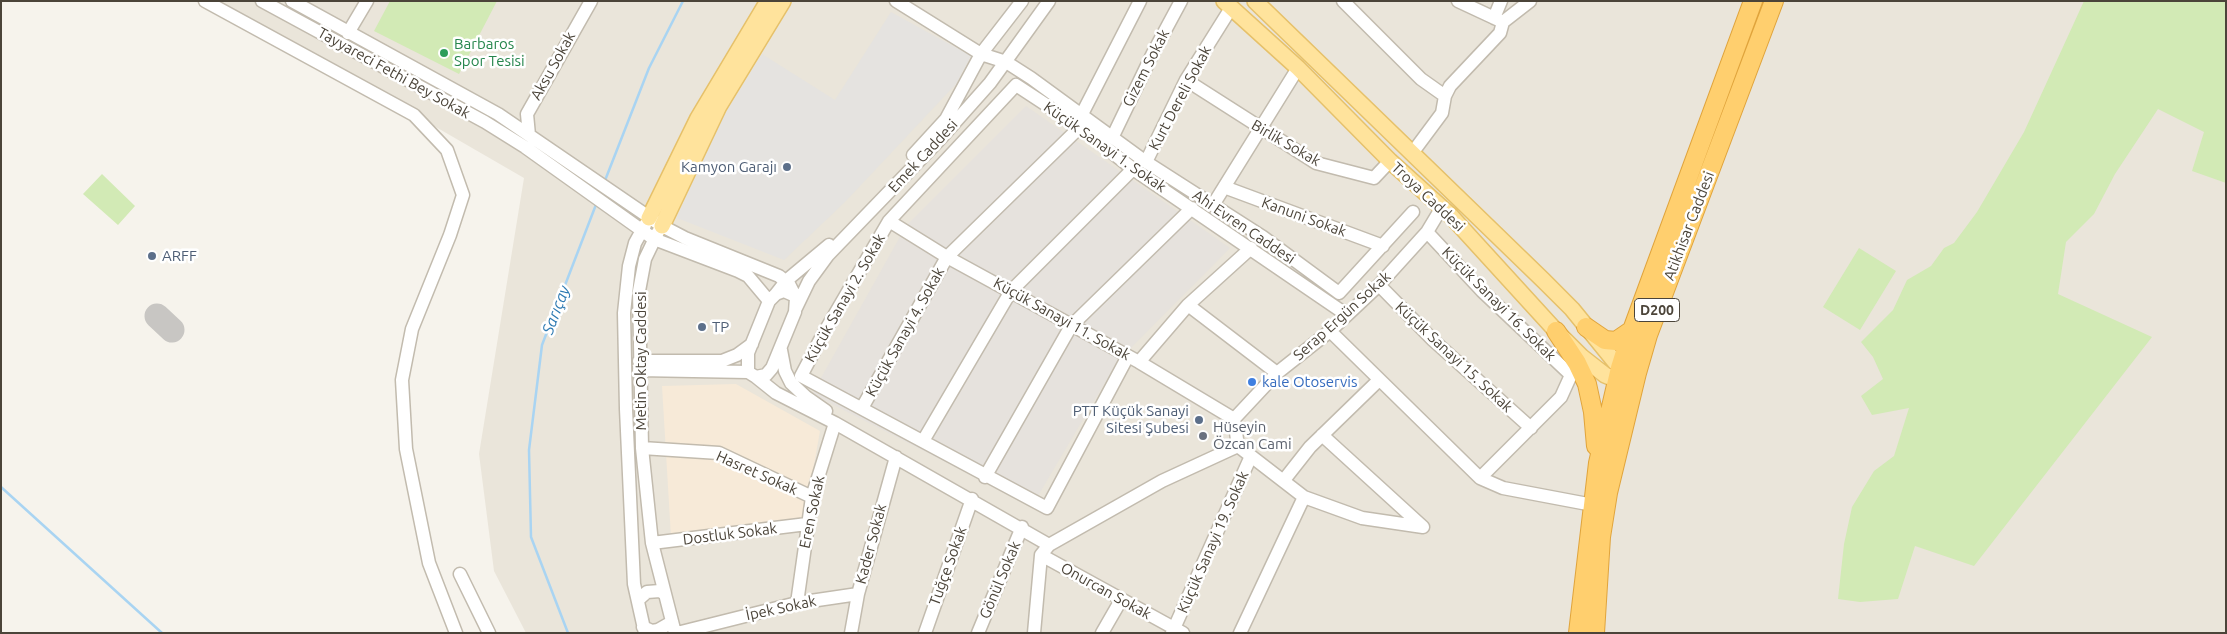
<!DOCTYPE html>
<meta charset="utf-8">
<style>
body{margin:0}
#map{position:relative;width:2227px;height:634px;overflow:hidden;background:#f6f3ec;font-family:Ubuntu,sans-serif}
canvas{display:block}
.frame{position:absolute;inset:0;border:2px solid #4b4439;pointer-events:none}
</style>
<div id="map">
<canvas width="2227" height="634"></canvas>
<div class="frame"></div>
</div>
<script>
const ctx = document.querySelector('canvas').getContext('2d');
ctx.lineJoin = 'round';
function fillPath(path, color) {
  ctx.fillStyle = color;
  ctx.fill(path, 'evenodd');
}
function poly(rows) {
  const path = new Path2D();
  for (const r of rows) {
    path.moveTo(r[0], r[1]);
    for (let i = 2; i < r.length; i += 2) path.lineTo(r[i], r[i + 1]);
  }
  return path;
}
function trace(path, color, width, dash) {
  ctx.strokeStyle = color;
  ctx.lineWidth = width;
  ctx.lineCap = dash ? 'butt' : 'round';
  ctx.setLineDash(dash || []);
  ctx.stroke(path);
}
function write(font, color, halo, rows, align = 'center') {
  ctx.font = font + ' Ubuntu,sans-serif';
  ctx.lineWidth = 5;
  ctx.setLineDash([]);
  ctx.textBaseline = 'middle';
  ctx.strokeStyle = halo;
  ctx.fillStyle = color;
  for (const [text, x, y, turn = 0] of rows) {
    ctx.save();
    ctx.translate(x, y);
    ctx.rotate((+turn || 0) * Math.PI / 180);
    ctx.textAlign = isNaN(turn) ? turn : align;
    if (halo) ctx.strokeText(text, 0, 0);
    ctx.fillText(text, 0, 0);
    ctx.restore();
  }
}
fillPath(poly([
 [218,1,2226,1,2226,633,526,633,494,571,479,454,524,178]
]), '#eae5da');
fillPath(poly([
 [736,384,820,431,804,521,671,537,662,386]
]), '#f7ead8');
fillPath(poly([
 [1026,106,1230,248,1117,362,1032,506,812,394,906,226]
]), '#e6e2dd');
fillPath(poly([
 [390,1,497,1,459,74,374,31],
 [2084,1,2226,1,2226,183,2192,171,2204,132,2158,109,2115,174,2094,214,2066,242,2058,294,2152,337,1974,566,1915,546,1898,599,1860,602,1838,599,1844,544,1852,507,1874,471,1894,456,1909,408,1872,415,1861,396,1883,379,1873,357,1861,342,1893,310,1907,280,1931,266,1944,248,1954,243,1977,212,2024,132],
 [102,174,135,206,118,225,83,194],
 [1859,248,1896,271,1860,330,1823,307]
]), '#d2eab5');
fillPath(poly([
 [891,12,971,56,956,84,845,202,784,260,677,218,713,133,762,54,835,100]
]), '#e5e3e0');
trace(poly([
 [604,183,649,68,683,1],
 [1,487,162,633],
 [568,633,531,537,529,450,542,345,597,202]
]), '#a9d4f2', 2.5);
trace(poly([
 [157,316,172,330]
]), '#c8c6c3', 25);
const minor = poly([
 [205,1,414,115,447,150,463,195,450,235,412,329,402,380,406,449,429,563,456,633],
 [262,1,485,122,525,147,654,239,738,271,748,276,769,301],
 [292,1,498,114,662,226,685,238,779,276,789,284,796,298],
 [896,1,981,54,1006,62,1031,78,1146,162,1263,237,1339,293,1413,212],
 [1343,1,1421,79,1445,96],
 [1458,1,1503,22],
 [1494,18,1501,1],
 [348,33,367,1],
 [1186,80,1316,163,1374,178,1390,161],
 [1082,114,1140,1],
 [529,135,527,114,591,1],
 [1113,136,1153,53,1181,1],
 [1413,152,1442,113,1445,96,1450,86,1500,33,1503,22,1530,1],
 [913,155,946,119,981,54,1022,1],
 [1146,162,1186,80,1231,8],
 [1224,187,1383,246],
 [1213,205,1298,68],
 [889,221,947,257,1139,362,1234,419],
 [645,225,635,243,629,266,624,313,626,409,634,584,645,633],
 [658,232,645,259,639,291,642,448,652,543,675,633],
 [1427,232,1482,291,1571,375,1561,397,1480,478],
 [1379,285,1433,340,1531,428],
 [784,291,793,295,796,298,795,312,772,368,766,375,756,377,748,372,748,353,769,301,776,294,784,291],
 [776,294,787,280,829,245],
 [1188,305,1277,373],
 [796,308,809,281,828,255,941,138,990,83,1049,1],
 [1330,331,1480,478,1503,488,1593,505],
 [781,350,785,371,791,383,806,397,826,411],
 [1128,356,1047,508,801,376,821,338,889,221,1016,85,1080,127,1133,169,1347,315],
 [639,361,722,361,737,355,752,344],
 [1139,362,1188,305,1251,248],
 [639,370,748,372],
 [756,377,776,393,835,423,1049,545],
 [862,408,947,257,1080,127],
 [1322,435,1423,527],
 [923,441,1011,291,1133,169],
 [1238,446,1304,497,1362,518,1423,527],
 [642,448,719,453,812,497],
 [985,477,1071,326,1192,208],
 [1284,480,1310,447,1379,380],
 [652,543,807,524],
 [460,574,489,633],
 [638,600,647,592,660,591,665,594],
 [797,603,812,497,835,423],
 [643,627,652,631,658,630,672,622],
 [677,633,797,603,858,594],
 [851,633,858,594,896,457],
 [925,633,972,499],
 [978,633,1022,527],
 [1034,633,1041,555],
 [1102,633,1121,600],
 [1172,633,1251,456],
 [1183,633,1041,555,1049,545,1162,481,1238,446,1234,419,1277,373,1330,331,1379,285,1427,232,1442,207],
 [1240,633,1304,497]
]);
const major = poly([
 [1224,1,1298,68,1390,161,1451,216,1556,331,1582,357,1605,375,1627,384],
 [1255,1,1543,280,1572,309,1620,368,1629,370],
 [649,218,698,118,768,1],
 [662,226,719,106,783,1]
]);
const highway = poly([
 [1586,327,1605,340,1616,341,1632,330],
 [1556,331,1577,363,1587,384,1593,412,1596,446],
 [1578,633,1598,463,1620,368,1632,330,1753,1],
 [1595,633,1601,537,1608,493,1637,373,1648,335,1774,1]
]);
trace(minor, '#c2bbae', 15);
trace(major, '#e6c16a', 18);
trace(highway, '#e0a43c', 20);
trace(minor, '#fff', 12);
trace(major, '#ffe39c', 15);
trace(highway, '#ffcf6e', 18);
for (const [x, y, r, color] of [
 [444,53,5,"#2e9e5b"],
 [787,167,5,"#5c6f8a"],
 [152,256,5,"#5c6f8a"],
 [702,327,5,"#5c6f8a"],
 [1252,382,5,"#3f7fe0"],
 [1199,420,5,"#5c6f8a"],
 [1203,436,5,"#6b7280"]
]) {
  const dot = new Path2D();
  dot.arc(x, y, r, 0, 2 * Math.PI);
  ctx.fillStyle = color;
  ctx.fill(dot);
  trace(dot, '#fff', 2);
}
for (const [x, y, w] of [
 [1657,310,45]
]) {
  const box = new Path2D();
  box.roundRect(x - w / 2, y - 11.5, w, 23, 4);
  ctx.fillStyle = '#fff';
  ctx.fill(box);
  trace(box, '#4b4439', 1);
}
write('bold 14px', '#4b4439', null, [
 ["D200",1657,310]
]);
write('15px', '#27864d', '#fff', [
 ["Barbaros",454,44],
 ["Spor Tesisi",454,61]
], 'left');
write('15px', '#4b4439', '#fff', [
 ["Aksu Sokak",553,66,-61],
 ["Gizem Sokak",1146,68,-63],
 ["Tayyareci Fethi Bey Sokak",394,73,29],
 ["Kurt Dereli Sokak",1180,98,-62],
 ["Birlik Sokak",1286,143,30],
 ["Küçük Sanayi 1. Sokak",1105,147,35],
 ["Emek Caddesi",923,156,-47],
 ["Troya Caddesi",1428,197,43],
 ["Kanuni Sokak",1304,217,20],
 ["Atikhisar Caddesi",1689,226,-69],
 ["Ahi Evren Caddesi",1244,227,34],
 ["Küçük Sanayi 2. Sokak",845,298,-60],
 ["Küçük Sanayi 16. Sokak",1499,304,45],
 ["Serap Ergün Sokak",1342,316,-42],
 ["Küçük Sanayi 11. Sokak",1062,319,29],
 ["Küçük Sanayi 4. Sokak",905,332,-61],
 ["Küçük Sanayi 15. Sokak",1454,357,43],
 ["Metin Oktay Caddesi",641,361,-90],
 ["Hasret Sokak",757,473,24],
 ["Eren Sokak",812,512,-78],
 ["Dostluk Sokak",730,534,-7],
 ["Küçük Sanayi 19. Sokak",1213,542,-66],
 ["Kader Sokak",871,544,-75],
 ["Tuğçe Sokak",948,566,-70],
 ["Gönül Sokak",1000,580,-67],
 ["Onurcan Sokak",1106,591,29],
 ["İpek Sokak",781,608,-12]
]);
write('15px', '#4e5e75', '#fff', [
 ["Kamyon Garajı",777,167],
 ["ARFF",162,256,"left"],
 ["TP",712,327,"left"],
 ["PTT Küçük Sanayi",1189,411],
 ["Sitesi Şubesi",1189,428]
], 'right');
write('15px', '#366cbe', '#fff', [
 ["kale Otoservis",1262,382]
], 'left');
write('15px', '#5b616d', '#fff', [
 ["Hüseyin",1213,427],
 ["Özcan Cami",1213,444]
], 'left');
write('italic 16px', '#2e7ab2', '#fff', [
 ["Sarıçay",556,310,-69]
]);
</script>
